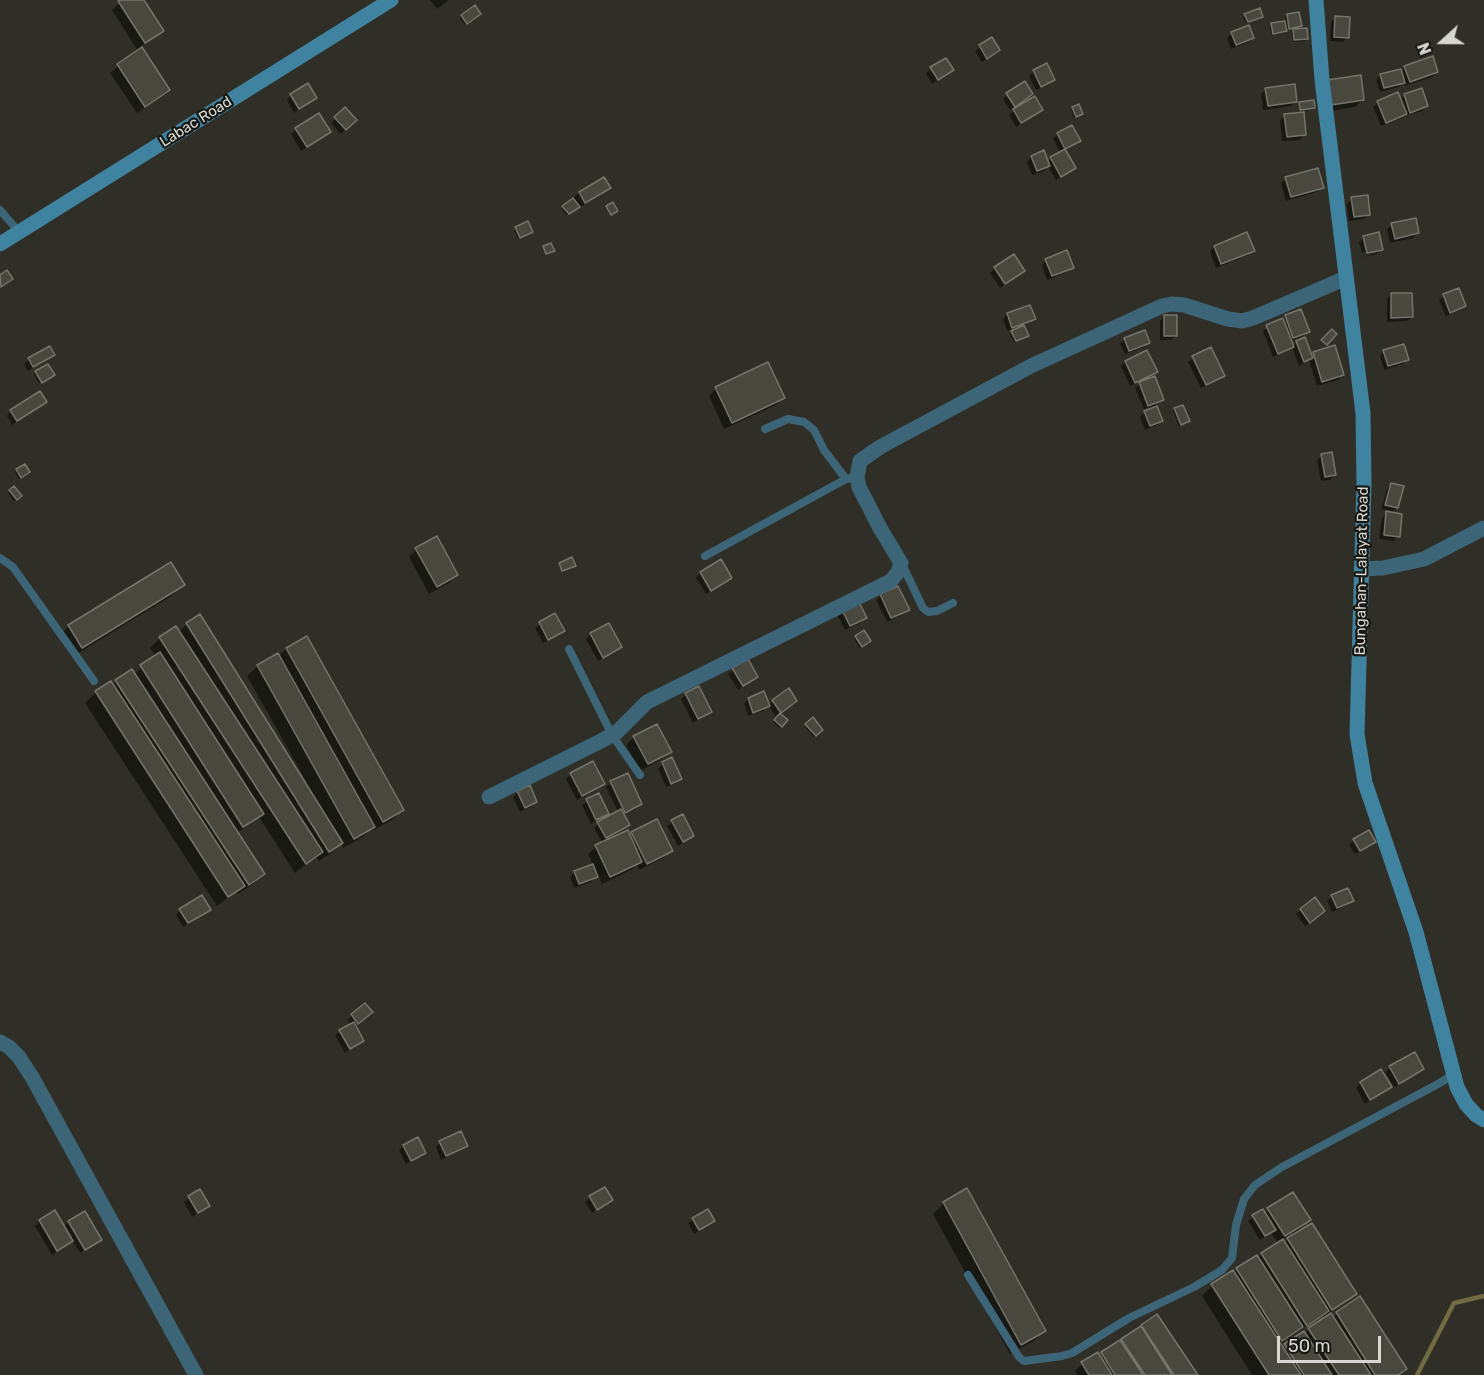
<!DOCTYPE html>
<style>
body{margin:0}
#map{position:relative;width:1484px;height:1375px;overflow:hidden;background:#302f27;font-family:Rubik,sans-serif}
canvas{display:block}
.north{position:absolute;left:1412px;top:12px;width:60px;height:60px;-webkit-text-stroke:4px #171713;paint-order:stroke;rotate:249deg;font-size:16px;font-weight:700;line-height:24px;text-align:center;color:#d8d8d3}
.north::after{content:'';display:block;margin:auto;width:21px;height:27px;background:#d8d8d3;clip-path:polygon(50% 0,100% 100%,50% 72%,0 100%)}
.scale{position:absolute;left:1277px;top:1336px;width:104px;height:27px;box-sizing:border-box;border:3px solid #d8d8d3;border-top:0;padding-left:8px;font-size:18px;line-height:21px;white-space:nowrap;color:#d8d8d3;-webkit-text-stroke:4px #171713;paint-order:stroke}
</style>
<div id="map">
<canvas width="1484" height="1375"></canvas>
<div class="north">N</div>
<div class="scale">50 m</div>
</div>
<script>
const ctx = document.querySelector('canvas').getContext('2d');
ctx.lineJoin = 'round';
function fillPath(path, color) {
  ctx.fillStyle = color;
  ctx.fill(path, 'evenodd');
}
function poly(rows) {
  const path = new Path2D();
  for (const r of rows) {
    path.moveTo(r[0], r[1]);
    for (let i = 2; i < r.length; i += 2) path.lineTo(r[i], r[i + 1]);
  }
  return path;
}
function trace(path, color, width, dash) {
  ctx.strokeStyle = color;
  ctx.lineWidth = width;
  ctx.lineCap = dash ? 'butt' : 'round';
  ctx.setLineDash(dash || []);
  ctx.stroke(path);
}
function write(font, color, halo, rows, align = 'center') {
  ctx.font = font + ' Rubik,sans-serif';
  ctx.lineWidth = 4.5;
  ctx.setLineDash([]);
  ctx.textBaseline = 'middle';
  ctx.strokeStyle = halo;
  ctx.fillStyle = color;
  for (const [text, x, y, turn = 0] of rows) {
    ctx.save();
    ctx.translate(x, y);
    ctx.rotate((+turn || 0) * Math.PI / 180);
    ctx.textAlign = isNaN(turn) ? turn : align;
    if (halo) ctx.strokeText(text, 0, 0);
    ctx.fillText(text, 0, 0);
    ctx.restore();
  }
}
fillPath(poly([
 [123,0,142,0,162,31,140,47,168,90,160,97,137,113,110,73,138,51,112,10],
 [430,0,449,0,437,9],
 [1245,15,1259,18,1246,23,1243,17],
 [1287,15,1300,26,1295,30,1307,39,1305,41,1293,42,1292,33,1297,28,1272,35,1270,27,1286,22,1285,17],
 [462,16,477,16,465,25,460,18],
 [1336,17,1348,37,1343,42,1330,41,1331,22],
 [1232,33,1252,38,1248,42,1231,49,1227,38],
 [992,39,999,50,982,62,975,51],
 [946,60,952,70,932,84,926,73],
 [1405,67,1437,72,1432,77,1405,86,1404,82,1399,87,1380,92,1376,80,1381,75,1400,72],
 [1034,71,1053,80,1048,85,1036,90,1029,76],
 [1266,89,1296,101,1291,106,1263,110,1261,94],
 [1320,89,1363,99,1355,107,1324,112],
 [1031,94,1010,110,1003,99,1007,95],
 [291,95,316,98,294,113,287,100],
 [1404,95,1427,106,1422,111,1405,116,1405,114,1401,118,1381,126,1373,107,1378,103,1400,100],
 [1300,103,1313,108,1299,111,1298,105],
 [1078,106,1080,115,1074,118,1071,110],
 [345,109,355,120,341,134,331,123],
 [1016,109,1041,110,1016,127,1009,115],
 [318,115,324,136,301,151,291,134],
 [1285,116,1304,135,1300,140,1282,141,1280,120],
 [1058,134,1079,140,1064,151,1074,168,1056,180,1048,166,1044,171,1032,175,1027,162,1031,157,1043,152,1047,162,1061,153,1053,139],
 [1286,178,1322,188,1317,192,1286,201,1281,183],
 [604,179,609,188,604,193,580,207,579,205,566,215,562,209,563,207,579,193],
 [1352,199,1368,215,1364,219,1349,221,1347,204],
 [1392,225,1417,233,1413,238,1390,243,1387,229],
 [516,228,531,232,518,239,514,230],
 [1364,237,1381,249,1377,254,1363,257,1378,252,1378,249,1362,253,1359,242],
 [1214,247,1253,250,1248,255,1216,268,1210,252],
 [1046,260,1072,267,1067,272,1047,280,1042,265],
 [995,268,1023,271,1000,288,990,273],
 [1458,290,1465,306,1460,310,1446,316,1439,300,1444,296],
 [1391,294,1412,317,1407,321,1387,322,1387,299],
 [1029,306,1034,319,1023,326,1025,337,1014,342,1010,334,1016,328,1007,331,1003,319,1007,314],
 [1164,316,1176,336,1171,340,1160,340,1160,321],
 [1286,316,1308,331,1303,336,1290,341,1292,346,1304,339,1311,356,1313,353,1342,375,1338,380,1317,386,1309,360,1299,366,1292,347,1287,351,1273,357,1263,331],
 [1125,339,1148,342,1144,347,1125,354,1120,344],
 [1384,351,1407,359,1403,364,1384,370,1380,356],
 [53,354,28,371,24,364,29,359],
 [1193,358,1223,375,1218,380,1201,388,1188,362],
 [1125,362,1156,372,1147,381,1163,399,1156,405,1162,421,1157,425,1145,430,1140,417,1150,407,1144,409,1135,388,1143,381,1130,386,1121,366],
 [36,372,51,377,39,383,34,374],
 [716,388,783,398,776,405,724,429,709,396],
 [45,402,12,425,7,416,11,411],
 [1175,409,1188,421,1186,423,1179,426,1173,411],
 [1322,455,1335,475,1330,480,1321,481,1317,460],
 [24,466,26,474,19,479,15,472],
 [1392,484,1397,507,1391,514,1398,536,1394,541,1379,539,1382,518,1388,511,1381,509,1387,489],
 [14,488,20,496,14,501,8,493],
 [416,550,456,575,449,583,429,594,409,557],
 [701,573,730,578,706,594,696,578],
 [183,585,173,595,72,657,59,636,69,626],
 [881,595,908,609,903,614,887,622,876,600],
 [843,611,865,618,860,623,845,630,838,616],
 [555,615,563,631,558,635,543,643,535,628],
 [187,624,304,784,307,783,247,676,258,666,278,657,286,649,402,810,392,820,372,831,371,829,363,837,343,848,341,844,331,853,319,861,316,857,295,873,259,817,237,833,263,874,253,884,238,894,236,892,217,906,85,703,96,692,111,683,112,685,116,681,133,674,156,657,150,648,160,638,179,632],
 [863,632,867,643,860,648,854,639],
 [591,634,621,647,598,661,586,639],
 [747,661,756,677,738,690,728,674],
 [686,694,711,712,693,723,681,699],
 [748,699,768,706,763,711,748,716,744,704],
 [773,701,795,701,779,714,786,720,779,728,773,722,777,718,768,705],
 [813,719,821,730,814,737,805,727],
 [656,726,670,752,662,759,640,771,626,745,634,737],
 [672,759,680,779,675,784,666,787,658,768],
 [571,774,603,784,599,788,577,800,566,779],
 [611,783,641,804,636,809,623,815,628,824,623,829,602,842,594,828,600,822,618,812,606,787],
 [518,792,536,802,531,807,520,812,513,797],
 [598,795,607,813,591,824,582,805],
 [672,822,692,836,678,846,667,826],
 [632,833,671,851,663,858,639,870,637,865,633,869,602,884,598,875,591,882,574,888,570,877,575,872,593,865,588,854,596,847,629,837],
 [1354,840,1374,842,1355,854,1349,845],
 [1332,896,1352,900,1347,905,1332,912,1327,901],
 [209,909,183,927,176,915,180,910],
 [1301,910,1318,916,1305,926,1296,914],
 [365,1005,366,1017,355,1026,363,1040,345,1053,335,1035,351,1025,347,1020],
 [1390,1068,1423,1069,1394,1087,1385,1072],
 [1361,1083,1390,1087,1365,1104,1356,1088],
 [440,1142,466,1146,461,1150,441,1160,436,1147],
 [404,1146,424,1153,406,1164,399,1150],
 [967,1190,1044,1331,1034,1341,1010,1354,933,1214,944,1203],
 [199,1191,208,1205,192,1217,184,1202],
 [590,1198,611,1200,592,1213,585,1202],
 [1268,1210,1309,1220,1296,1233,1355,1294,1347,1302,1329,1313,1332,1318,1360,1298,1405,1369,1399,1375,1252,1375,1202,1296,1212,1286,1278,1244,1271,1233,1260,1240,1248,1221,1262,1211,1264,1214],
 [1292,1233,1293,1234,1284,1243,1282,1240],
 [1323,1315,1325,1319,1282,1348,1279,1344],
 [693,1219,713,1221,694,1234,688,1223],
 [40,1221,63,1227,69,1222,101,1239,80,1253,72,1240,52,1255,35,1226],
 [1157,1316,1196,1375,1077,1375,1075,1371,1082,1364,1099,1356]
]), '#0007');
trace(poly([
 [1417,1375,1454,1303,1484,1296]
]), '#706b41', 4.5);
const building = poly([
 [120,0,144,0,164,31,145,43,118,1,120,0],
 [475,5,481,14,467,24,461,15,475,5],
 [1260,8,1263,17,1248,22,1244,14,1260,8],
 [1299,12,1302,26,1289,29,1287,14,1299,12],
 [1335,16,1350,17,1349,38,1334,37,1335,16],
 [1285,21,1287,31,1273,34,1271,23,1285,21],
 [1249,25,1254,38,1236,45,1231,32,1249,25],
 [1307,28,1308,39,1294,40,1293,29,1307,28],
 [992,37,1000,50,987,59,979,45,992,37],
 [142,47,170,90,145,107,117,64,142,47],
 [1433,56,1438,72,1410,82,1404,66,1433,56],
 [946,58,954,70,938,80,930,67,946,58],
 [1047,63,1055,80,1041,87,1033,70,1047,63],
 [1401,69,1405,83,1384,88,1380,74,1401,69],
 [1361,75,1364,100,1331,105,1327,80,1361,75],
 [1025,81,1033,94,1015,107,1006,93,1025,81],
 [308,83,317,98,299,109,290,94,308,83],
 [1295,84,1297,102,1268,106,1265,88,1295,84],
 [1422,88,1428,106,1410,113,1404,94,1422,88],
 [1398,92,1407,114,1386,123,1377,101,1398,92],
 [1035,96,1043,110,1021,123,1013,109,1035,96],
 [1314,100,1315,108,1300,110,1299,102,1314,100],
 [1079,104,1083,114,1076,117,1072,107,1079,104],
 [345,107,357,120,346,130,334,117,345,107],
 [1304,112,1306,135,1287,137,1284,114,1304,112],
 [319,113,331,132,307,147,295,128,319,113],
 [1072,125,1081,141,1065,149,1057,133,1072,125],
 [1065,149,1076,168,1061,177,1050,157,1065,149],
 [1044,150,1050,166,1037,171,1031,156,1044,150],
 [1318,168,1324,188,1291,197,1285,177,1318,168],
 [604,177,611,188,585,203,579,192,604,177],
 [1368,195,1370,215,1354,217,1351,197,1368,195],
 [573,198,580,207,569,214,562,206,573,198],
 [613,202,618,211,611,215,606,206,613,202],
 [1416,218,1419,233,1395,239,1391,223,1416,218],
 [528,221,533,232,520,238,515,227,528,221],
 [1247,232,1255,251,1221,264,1214,246,1247,232],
 [1379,232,1383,250,1367,253,1363,236,1379,232],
 [551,243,555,251,546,254,543,246,551,243],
 [1067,250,1074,268,1052,276,1045,259,1067,250],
 [1014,254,1025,271,1005,284,994,267,1014,254],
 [7,270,13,279,1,287,0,275,7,270],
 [1459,288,1466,306,1450,313,1443,294,1459,288],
 [1391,293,1412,293,1413,317,1391,318,1391,293],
 [1030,305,1036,319,1012,328,1007,313,1030,305],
 [1301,309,1310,332,1293,338,1285,315,1301,309],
 [1164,315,1177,315,1177,336,1164,336,1164,315],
 [1283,318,1294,347,1278,354,1266,325,1283,318],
 [1024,325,1029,336,1016,341,1011,331,1024,325],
 [1332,329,1337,334,1327,345,1321,340,1332,329],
 [1145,330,1150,343,1129,351,1124,338,1145,330],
 [1305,337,1313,358,1304,362,1296,341,1305,337],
 [1404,344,1409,360,1388,366,1383,350,1404,344],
 [1335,345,1344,375,1322,382,1313,352,1335,345],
 [50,346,55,355,33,367,28,358,50,346],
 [1211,347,1225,376,1206,385,1192,356,1211,347],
 [1147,350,1158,372,1135,383,1125,361,1147,350],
 [768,362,785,398,732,423,715,387,768,362],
 [48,364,55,375,42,383,35,371,48,364],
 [1155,376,1164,400,1148,406,1139,382,1155,376],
 [40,391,47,402,17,421,10,410,40,391],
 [1183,405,1190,421,1181,425,1174,408,1183,405],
 [1157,406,1163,421,1150,426,1144,411,1157,406],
 [1332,452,1336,475,1325,477,1321,454,1332,452],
 [25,464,30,472,21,478,16,469,25,464],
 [1391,483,1404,486,1398,508,1385,505,1391,483],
 [14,486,22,496,17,500,9,490,14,486],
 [1386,511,1402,514,1400,537,1384,535,1386,511],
 [437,536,458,575,437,587,415,548,437,536],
 [572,557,576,566,562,571,559,563,572,557],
 [721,559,732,578,711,591,700,572,721,559],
 [171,562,185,585,82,648,68,625,171,562],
 [898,586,910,610,891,618,880,594,898,586],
 [859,602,867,618,850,626,842,610,859,602],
 [555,613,565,631,548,640,539,622,555,613],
 [200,614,343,843,329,852,186,623,200,614],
 [609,623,622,647,603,658,590,633,609,623],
 [176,626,323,852,306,864,159,637,176,626],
 [864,630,871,641,862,647,855,636,864,630],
 [307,636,404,810,383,822,286,648,307,636],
 [160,652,264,814,243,827,140,665,160,652],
 [278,653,375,827,354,839,257,665,278,653],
 [748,659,758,677,743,686,732,668,748,659],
 [132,669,265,874,249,885,115,680,132,669],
 [111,681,245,886,228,897,95,691,111,681],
 [699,686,712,712,698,719,685,693,699,686],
 [789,688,797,701,781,713,772,700,789,688],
 [764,691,770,706,753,713,748,698,764,691],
 [780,713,788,720,782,727,774,720,780,713],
 [813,717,823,730,816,736,805,724,813,717],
 [657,724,672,752,648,764,633,736,657,724],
 [672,757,682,779,671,784,662,762,672,757],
 [593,761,605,784,582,796,570,773,593,761],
 [628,773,642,804,625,813,610,781,628,773],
 [530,785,537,802,525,808,517,791,530,785],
 [599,793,609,814,596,820,586,799,599,793],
 [621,809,630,825,606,838,597,822,621,809],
 [683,814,694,836,683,842,671,820,683,814],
 [657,819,673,851,647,864,631,832,657,819],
 [628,830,642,862,610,877,595,845,628,830],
 [1369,830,1376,842,1360,851,1353,839,1369,830],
 [593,864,598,877,579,884,574,871,593,864],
 [1348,888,1354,901,1337,908,1331,895,1348,888],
 [202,895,211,910,188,923,179,909,202,895],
 [1315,897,1325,911,1310,923,1300,909,1315,897],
 [365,1003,373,1012,358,1024,351,1014,365,1003],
 [354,1022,364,1041,350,1049,339,1030,354,1022],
 [1415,1052,1424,1069,1399,1084,1389,1066,1415,1052],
 [1381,1069,1392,1087,1370,1100,1360,1082,1381,1069],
 [461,1131,468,1146,446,1156,439,1141,461,1131],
 [418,1137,426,1153,411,1161,403,1145,418,1137],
 [605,1187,613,1200,597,1210,589,1196,605,1187],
 [967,1188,1046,1331,1021,1345,943,1202,967,1188],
 [200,1189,210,1206,198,1213,188,1196,200,1189],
 [1293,1192,1311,1220,1285,1236,1267,1208,1293,1192],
 [708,1209,715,1221,699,1230,692,1218,708,1209],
 [1263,1209,1276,1230,1265,1236,1252,1215,1263,1209],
 [55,1210,73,1241,57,1251,39,1220,55,1210],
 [85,1211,102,1240,85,1250,68,1221,85,1211],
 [1312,1223,1357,1294,1332,1310,1287,1238,1312,1223],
 [1283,1239,1329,1311,1307,1326,1261,1253,1283,1239],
 [1257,1255,1303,1327,1282,1341,1236,1268,1257,1255],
 [1233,1270,1301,1375,1269,1375,1211,1284,1233,1270],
 [1360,1296,1407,1369,1398,1375,1375,1375,1336,1312,1360,1296],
 [1331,1313,1371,1375,1339,1375,1308,1328,1331,1313],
 [1157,1314,1198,1375,1174,1375,1141,1325,1157,1314],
 [1141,1326,1172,1375,1145,1375,1121,1339,1141,1326],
 [1304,1331,1332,1375,1304,1375,1284,1344,1304,1331],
 [1120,1340,1143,1375,1115,1375,1101,1352,1120,1340],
 [1098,1352,1112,1375,1089,1375,1081,1362,1098,1352]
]);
fillPath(building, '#49483f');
trace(building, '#75746b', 1.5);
trace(poly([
 [0,210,19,232],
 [765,429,788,419,804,422,814,430,824,450,846,479],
 [705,556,846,479,857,477],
 [0,558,13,567,94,681],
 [902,564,923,608,928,612,937,611,953,603],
 [569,649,612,735,640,775],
 [968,1275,1019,1357,1024,1361,1062,1356,1072,1353,1129,1318,1194,1287,1222,1270,1232,1258,1236,1225,1244,1199,1255,1185,1282,1167,1438,1084,1454,1074]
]), '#3d6578', 8);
trace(poly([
 [1361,569,1383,568,1424,559,1484,528],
 [489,797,603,740,617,732,647,702,891,581,898,572,901,563,880,528,859,487,857,477,860,461,880,447,1031,366,1162,306,1172,304,1184,305,1228,319,1242,321,1253,318,1346,278],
 [0,1042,9,1047,19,1057,32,1077,196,1375]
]), '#3d6578', 15);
trace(poly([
 [1316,0,1322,80,1363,413,1364,484,1357,734,1365,783,1416,932,1457,1087,1466,1104,1476,1115,1484,1120],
 [0,244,391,0]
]), '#4083a1', 15);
write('15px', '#d8d8d3', '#171713', [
 ["Labac Road",196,122,-32],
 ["Bungahan-Lalayat Road",1362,571,-89]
]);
</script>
